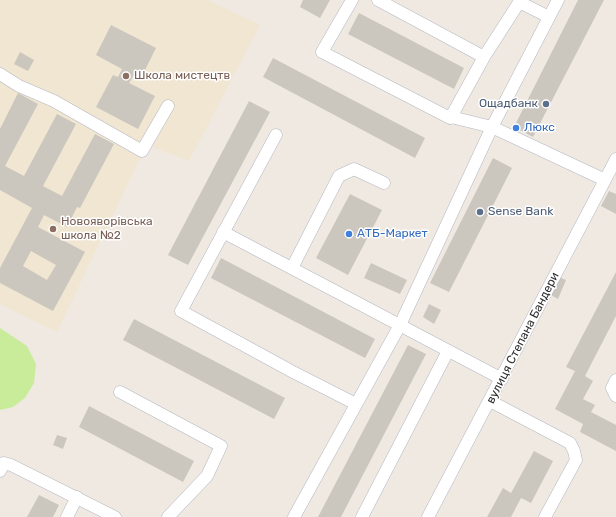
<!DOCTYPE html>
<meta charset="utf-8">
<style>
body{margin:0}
canvas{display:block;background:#efe9e1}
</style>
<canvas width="616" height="517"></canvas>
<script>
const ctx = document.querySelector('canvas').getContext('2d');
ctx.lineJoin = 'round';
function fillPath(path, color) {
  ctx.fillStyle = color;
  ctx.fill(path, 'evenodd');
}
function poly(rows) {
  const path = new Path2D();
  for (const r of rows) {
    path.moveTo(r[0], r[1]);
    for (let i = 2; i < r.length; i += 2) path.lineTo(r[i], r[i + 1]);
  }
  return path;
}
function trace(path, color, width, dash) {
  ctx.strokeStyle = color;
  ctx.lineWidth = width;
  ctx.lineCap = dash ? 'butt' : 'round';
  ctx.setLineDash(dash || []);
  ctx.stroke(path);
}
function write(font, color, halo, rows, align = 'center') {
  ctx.font = font + ' Rubik,sans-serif';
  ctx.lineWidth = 3;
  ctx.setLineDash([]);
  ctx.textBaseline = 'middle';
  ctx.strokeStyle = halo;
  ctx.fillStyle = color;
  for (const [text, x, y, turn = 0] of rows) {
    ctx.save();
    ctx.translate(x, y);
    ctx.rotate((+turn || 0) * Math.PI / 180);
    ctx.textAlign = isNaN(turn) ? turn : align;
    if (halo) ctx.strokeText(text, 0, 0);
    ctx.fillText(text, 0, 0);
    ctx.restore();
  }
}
fillPath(poly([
 [0,0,208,0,260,25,189,161,139,142,33,90,0,69],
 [0,77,142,154,57,332,0,304]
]), '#f0e6d1');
fillPath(poly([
 [0,328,27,346,36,364,34,383,25,398,13,407,0,410]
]), '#c9ec9a');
fillPath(poly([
 [303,0,330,0,320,18,300,7],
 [578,0,604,0,533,137,514,127],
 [359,13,464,68,454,89,348,34],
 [111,25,156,48,141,78,134,75,129,83,155,96,138,129,96,107,113,75,118,77,122,69,96,55],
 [20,52,34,60,28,71,14,64],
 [273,58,425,138,415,158,263,77],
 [18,93,38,104,5,166,24,176,57,114,76,124,43,186,62,196,95,134,114,144,80,208,77,207,67,227,44,215,38,227,85,252,53,311,0,283,0,268,32,208,0,190,0,129],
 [31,251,56,265,47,280,23,266],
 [249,101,270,112,188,265,168,255],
 [493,158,512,168,449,292,430,283],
 [609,191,616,194,616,214,601,206],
 [350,194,382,210,348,275,316,258],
 [221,258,375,339,365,358,211,278],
 [371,263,407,280,400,294,364,278],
 [616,272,616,316,585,376,593,381,583,399,595,405,591,412,616,425,616,451,580,432,583,424,555,409,575,371,566,367],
 [557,276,566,280,558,299,549,294],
 [429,304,441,310,434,324,423,317],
 [134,319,285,398,274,419,123,340],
 [408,345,426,354,341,517,318,517],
 [89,406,194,461,183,482,79,427],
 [57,435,67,438,63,449,53,445],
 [534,451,553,461,531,503,521,498,511,517,487,517,503,488,511,493],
 [39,495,59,505,53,517,27,517]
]), '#cbc7bf');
const minor = poly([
 [352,0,322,52,450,118,451,117],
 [378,0,484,57,518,4,523,4,549,17],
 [484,57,451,117,492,127,605,180],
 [0,74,19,86,54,101,142,151,168,106],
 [276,135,181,311,293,372,356,404],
 [223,232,502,379],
 [292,268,339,176,354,169,384,183],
 [616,380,612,388,616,396],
 [120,392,221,446,207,476,168,517],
 [490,401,570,443,574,451,576,460,545,517],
 [0,471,4,463,11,465,115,517],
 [67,517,77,497],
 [294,517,400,325,492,127,558,0],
 [362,517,448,351],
 [428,517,616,159]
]);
trace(minor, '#b4b7c1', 13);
trace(minor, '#fff', 12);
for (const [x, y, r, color] of [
 [126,76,4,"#8d6e63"],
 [546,104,4,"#5c6f8a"],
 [516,128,4,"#3f7fe0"],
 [480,212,4,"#5c6f8a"],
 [53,229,4,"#8d6e63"],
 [349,234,4,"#3f7fe0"]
]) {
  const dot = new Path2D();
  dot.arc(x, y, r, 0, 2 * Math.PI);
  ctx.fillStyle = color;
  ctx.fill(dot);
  trace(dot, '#fff', 1.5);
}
write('12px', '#785e54', '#fff', [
 ["Школа мистецтв",134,76],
 ["Новояворівська",61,222],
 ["школа №2",61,236]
], 'left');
write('12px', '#4e5e75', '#fff', [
 ["Ощадбанк",538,104],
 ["Sense Bank",488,212,"left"]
], 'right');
write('12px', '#366cbe', '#fff', [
 ["Люкс",524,128],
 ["АТБ-Маркет",357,234]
], 'left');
write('12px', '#2e2e2e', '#fff', [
 ["вулиця Степана Бандери",523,338,-63]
]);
</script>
